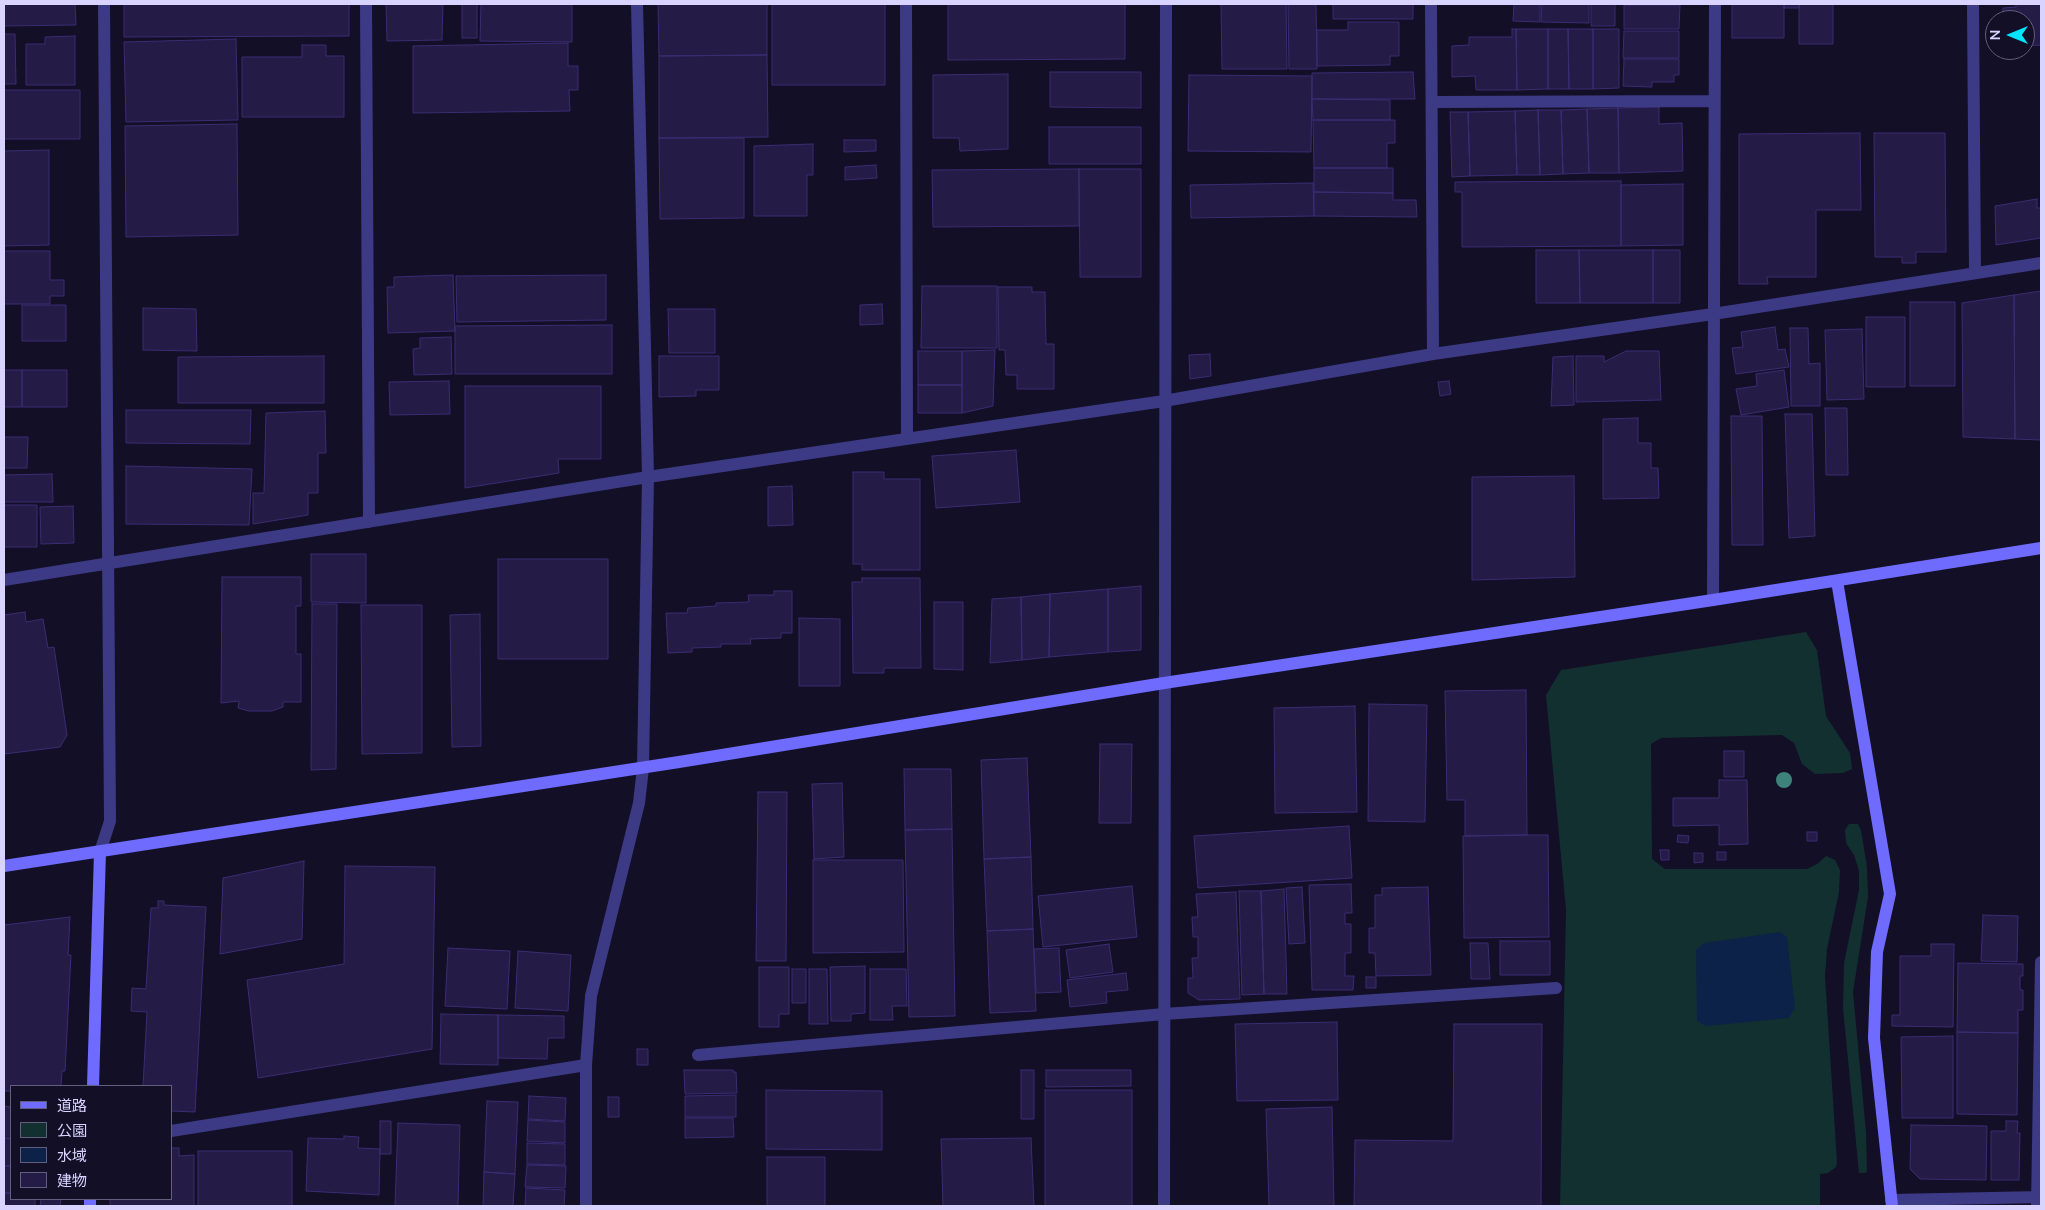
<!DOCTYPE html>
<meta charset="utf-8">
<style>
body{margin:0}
#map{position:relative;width:2045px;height:1210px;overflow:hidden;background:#130f26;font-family:"Nunito Sans","Noto Sans JP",sans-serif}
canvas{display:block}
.frame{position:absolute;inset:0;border:5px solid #d9d4ff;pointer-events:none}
.legend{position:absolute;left:10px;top:1085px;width:162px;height:115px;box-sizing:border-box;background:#130f26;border:1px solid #625e7d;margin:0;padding:6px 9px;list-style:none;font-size:15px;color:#d9d4ff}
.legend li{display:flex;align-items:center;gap:10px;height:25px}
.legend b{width:25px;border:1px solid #625e7d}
.north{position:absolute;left:1985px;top:10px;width:50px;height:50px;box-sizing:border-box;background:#130f26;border:1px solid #625e7d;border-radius:50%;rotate:270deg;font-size:14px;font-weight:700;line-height:20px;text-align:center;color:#d9d4ff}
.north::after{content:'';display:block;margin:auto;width:18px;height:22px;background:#00e5ff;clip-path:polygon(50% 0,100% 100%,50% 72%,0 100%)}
</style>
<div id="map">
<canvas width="2045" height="1210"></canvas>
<div class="frame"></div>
<ul class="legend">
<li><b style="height:6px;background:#6f6bff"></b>道路</li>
<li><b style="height:14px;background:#12302f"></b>公園</li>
<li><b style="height:14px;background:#0c2248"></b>水域</li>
<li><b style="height:14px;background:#241b47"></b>建物</li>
</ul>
<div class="north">N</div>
</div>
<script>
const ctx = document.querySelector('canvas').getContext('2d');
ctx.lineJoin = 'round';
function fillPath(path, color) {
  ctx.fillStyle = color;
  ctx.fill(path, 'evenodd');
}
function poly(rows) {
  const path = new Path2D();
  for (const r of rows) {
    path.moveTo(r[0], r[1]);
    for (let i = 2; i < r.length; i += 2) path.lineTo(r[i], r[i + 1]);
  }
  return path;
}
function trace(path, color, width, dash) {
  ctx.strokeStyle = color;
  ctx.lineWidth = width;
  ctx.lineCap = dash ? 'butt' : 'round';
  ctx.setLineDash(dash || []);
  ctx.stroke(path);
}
fillPath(poly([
 [1806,632,1817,650,1826,716,1850,753,1852,769,1843,773,1815,774,1802,764,1794,743,1782,735,1661,738,1651,744,1652,859,1665,869,1807,869,1817,864,1826,856,1835,860,1840,870,1839,892,1827,949,1825,976,1837,1162,1836,1167,1828,1173,1820,1174,1820,1206,1560,1206,1566,910,1546,695,1561,670],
 [1849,824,1858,824,1861,830,1867,867,1868,897,1853,992,1866,1132,1867,1172,1864,1173,1859,1173,1843,1008,1844,963,1859,890,1859,871,1854,855,1846,843,1845,830]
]), '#12302f');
fillPath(poly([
 [1780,932,1787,937,1795,1008,1789,1018,1706,1026,1697,1021,1696,950,1704,943]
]), '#0c2248');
const building = poly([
 [4,4,75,4,76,25,4,26,4,4],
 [124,4,349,4,349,36,124,37,124,4],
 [386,4,443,4,442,40,387,41,386,4],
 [462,4,477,4,477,38,462,38,462,4],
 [481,4,572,4,572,42,480,41,481,4],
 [658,4,767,4,767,55,659,56,658,4],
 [772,4,885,4,885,85,772,85,772,4],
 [948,4,1125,4,1125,59,948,60,948,4],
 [1221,4,1286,4,1287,69,1222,69,1221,4],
 [1288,4,1316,4,1317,69,1289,69,1288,4],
 [1333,4,1413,4,1413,19,1333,19,1333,4],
 [1514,4,1540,4,1540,22,1513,21,1514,4],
 [1542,4,1589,4,1589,23,1541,22,1542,4],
 [1591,4,1615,4,1615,26,1591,26,1591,4],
 [1732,4,1784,4,1784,38,1732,38,1732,4],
 [1784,4,1799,4,1799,8,1784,8,1784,4],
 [1799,4,1833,4,1833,44,1799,44,1799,4],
 [2016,4,2041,4,2041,45,2025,46,2025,20,2003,20,2003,8,2016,7,2016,4],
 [1624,5,1680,5,1679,29,1624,29,1624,5],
 [1348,22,1399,22,1399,56,1390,56,1390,65,1317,66,1317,30,1348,30,1348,22],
 [1512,29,1516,29,1517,90,1476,90,1475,76,1452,77,1452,46,1469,45,1469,37,1512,37,1512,29],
 [1516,29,1548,29,1548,89,1517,90,1516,29],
 [1548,29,1568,29,1569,89,1548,89,1548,29],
 [1568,29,1593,29,1593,89,1569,89,1568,29],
 [1593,29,1619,29,1619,88,1593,89,1593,29],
 [1624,31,1679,31,1679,58,1623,58,1624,31],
 [4,34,15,34,16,84,4,84,4,34],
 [75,36,75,85,26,85,26,44,45,44,45,37,75,36],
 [236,39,238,120,126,122,124,42,236,39],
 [568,43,568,66,578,66,578,90,569,90,570,111,413,113,413,46,568,43],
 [302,45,326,45,326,56,344,56,344,117,242,117,242,57,302,57,302,45],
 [767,55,768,137,659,138,659,56,767,55],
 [1624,59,1679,59,1679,75,1674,75,1674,82,1652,82,1652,87,1623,86,1624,59],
 [1050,72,1141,72,1141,108,1050,107,1050,72],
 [1413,72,1415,99,1312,99,1312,73,1413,72],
 [1008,74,1008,149,960,151,959,138,933,138,933,75,1008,74],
 [1189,75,1312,76,1311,152,1188,151,1189,75],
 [4,90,80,90,80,139,4,139,4,90],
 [1312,99,1390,100,1390,120,1313,120,1312,99],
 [1659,107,1659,124,1682,123,1683,171,1619,173,1618,108,1659,107],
 [1618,108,1619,173,1589,173,1587,109,1618,108],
 [1587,109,1589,173,1563,174,1561,110,1587,109],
 [1538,110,1540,175,1517,175,1515,111,1538,110],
 [1538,110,1561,110,1563,174,1540,175,1538,110],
 [1515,111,1517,175,1470,176,1468,112,1515,111],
 [1450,112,1468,112,1470,176,1452,177,1450,112],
 [1313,120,1395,120,1395,143,1387,143,1387,168,1314,168,1313,120],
 [237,124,238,235,126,237,125,126,237,124],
 [1049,127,1141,127,1141,164,1049,164,1049,127],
 [1860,133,1861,210,1816,210,1816,277,1767,277,1768,284,1739,284,1739,134,1860,133],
 [1874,133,1945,133,1946,252,1916,252,1916,263,1902,263,1902,257,1875,257,1874,133],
 [659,138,744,138,744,218,660,219,659,138],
 [844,140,876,140,876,151,844,152,844,140],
 [813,144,813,175,807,175,807,216,754,216,754,146,813,144],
 [49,150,49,245,4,246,4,151,49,150],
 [876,165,877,178,845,180,845,167,876,165],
 [1314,168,1393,168,1393,193,1314,192,1314,168],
 [1079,169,1141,169,1141,277,1080,277,1079,169],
 [1079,169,1079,226,933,227,932,170,1079,169],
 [1621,181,1621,246,1462,247,1462,192,1455,192,1455,182,1621,181],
 [1313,183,1314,216,1191,218,1190,185,1313,183],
 [1683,184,1683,245,1621,246,1621,185,1683,184],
 [1314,192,1393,193,1393,200,1416,200,1417,217,1314,216,1314,192],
 [2037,199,2037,208,2041,208,2041,238,1996,245,1995,206,2037,199],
 [1536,250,1579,250,1580,303,1536,303,1536,250],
 [1579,250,1653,250,1653,303,1580,303,1579,250],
 [1653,250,1680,250,1680,303,1653,303,1653,250],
 [4,251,50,251,50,280,64,280,64,296,50,296,50,304,4,304,4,251],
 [453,275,455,331,388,333,387,287,394,287,394,277,453,275],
 [606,275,606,320,457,322,456,276,606,275],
 [922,286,997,286,997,348,921,348,922,286],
 [998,287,1032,287,1032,292,1045,292,1046,344,1054,344,1054,389,1017,389,1017,375,1006,375,1005,350,999,350,998,287],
 [2041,291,2041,440,2015,439,2014,295,2041,291],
 [2014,295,2015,439,1963,437,1962,303,2014,295],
 [1910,302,1955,302,1955,386,1910,386,1910,302],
 [882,304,883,324,860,325,860,305,882,304],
 [22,305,66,305,66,341,22,341,22,305],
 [143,308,196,309,197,351,143,350,143,308],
 [668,309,715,309,715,353,669,353,668,309],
 [1866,317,1905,317,1905,387,1866,387,1866,317],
 [612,325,612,374,455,374,455,326,612,325],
 [1775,327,1778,350,1785,349,1789,367,1736,374,1732,348,1743,347,1741,332,1775,327],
 [1790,328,1808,328,1809,364,1820,363,1820,406,1791,406,1790,328],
 [1862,329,1864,399,1827,400,1825,330,1862,329],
 [451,337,452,374,414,375,413,349,420,348,420,338,451,337],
 [995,350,993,406,962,413,962,351,995,350],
 [918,351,962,351,962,385,918,385,918,351],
 [1626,351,1659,351,1661,400,1576,402,1576,356,1604,356,1604,362,1626,351],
 [1210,354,1211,376,1190,379,1189,355,1210,354],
 [324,356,324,403,178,403,178,357,324,356],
 [659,356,719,356,719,390,696,390,696,396,659,397,659,356],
 [1573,356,1574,405,1551,406,1553,357,1573,356],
 [4,370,22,370,22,407,4,407,4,370],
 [22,370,67,370,67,407,22,407,22,370],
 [1784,370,1789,407,1741,415,1736,389,1757,386,1756,374,1784,370],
 [449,381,450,414,390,415,389,382,449,381],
 [1449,381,1451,394,1440,396,1438,382,1449,381],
 [918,385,962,385,962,413,918,413,918,385],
 [465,386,601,386,601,459,558,459,559,473,465,488,465,386],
 [1825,408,1847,408,1848,475,1826,475,1825,408],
 [126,410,251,410,250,444,126,443,126,410],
 [325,411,326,453,318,453,318,493,308,493,308,515,253,524,253,493,264,493,266,413,325,411],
 [1785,414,1812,414,1815,536,1789,538,1785,414],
 [1731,416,1762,416,1763,545,1732,545,1731,416],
 [1638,418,1638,443,1651,443,1651,468,1658,468,1659,498,1603,499,1603,419,1638,418],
 [4,437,28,437,27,468,4,468,4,437],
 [1016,450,1020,502,936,508,932,456,1016,450],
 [126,466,252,469,249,525,126,524,126,466],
 [853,472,884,472,884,479,920,479,920,570,862,570,862,564,853,564,853,472],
 [52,474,53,502,4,502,4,475,52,474],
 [1574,476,1575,577,1472,580,1472,477,1574,476],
 [792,486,793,525,768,526,768,487,792,486],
 [4,505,37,505,37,547,4,547,4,505],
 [73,506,74,543,41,544,40,507,73,506],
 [311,554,366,554,366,603,311,602,311,554],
 [498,559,608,559,608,659,498,659,498,559],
 [222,577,301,577,301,606,296,606,296,654,301,654,301,702,283,702,283,707,272,711,249,711,238,708,239,701,221,703,222,577],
 [862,578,920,578,921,668,884,668,884,673,853,673,852,582,862,582,862,578],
 [1141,586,1141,650,1108,652,1108,589,1141,586],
 [1108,589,1108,652,1049,657,1050,594,1108,589],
 [774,591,792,591,792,633,781,633,781,638,750,639,751,644,721,644,721,647,692,648,692,652,668,653,666,613,687,613,688,608,716,606,716,603,749,602,748,595,774,595,774,591],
 [1050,594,1049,657,1022,660,1021,597,1050,594],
 [1021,597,1022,660,990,663,992,599,1021,597],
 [934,602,963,602,963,670,934,669,934,602],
 [312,604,337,604,336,769,311,770,312,604],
 [361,605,422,605,422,753,362,754,361,605],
 [25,612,26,622,43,619,48,648,54,647,67,735,60,747,4,754,4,615,25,612],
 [480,614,481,746,452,747,450,615,480,614],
 [799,618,840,619,840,686,799,686,799,618],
 [1526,690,1527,835,1465,836,1465,800,1447,800,1445,691,1526,690],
 [1369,704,1427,705,1425,822,1368,821,1369,704],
 [1355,706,1357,812,1275,813,1274,708,1355,706],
 [1100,744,1132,744,1131,823,1099,823,1100,744],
 [1724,751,1744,751,1744,777,1724,777,1724,751],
 [1027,758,1031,857,984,859,981,760,1027,758],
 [904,769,951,769,952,829,905,830,904,769],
 [1719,780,1747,780,1748,844,1719,845,1719,825,1673,826,1673,798,1719,798,1719,780],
 [842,783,844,857,814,859,812,784,842,783],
 [758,792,787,792,786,961,756,961,758,792],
 [1349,826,1352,878,1198,888,1194,836,1349,826],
 [952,829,955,1016,909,1017,905,830,952,829],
 [1807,832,1817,832,1817,841,1807,841,1807,832],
 [1527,835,1548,835,1549,937,1464,938,1463,836,1527,835],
 [1678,835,1689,836,1688,843,1677,842,1678,835],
 [1660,850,1669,850,1669,860,1661,860,1660,850],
 [1717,852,1726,852,1726,860,1717,860,1717,852],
 [1694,853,1703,853,1703,862,1694,863,1694,853],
 [1031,857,1033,929,987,931,984,859,1031,857],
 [813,860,903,860,904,952,813,953,813,860],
 [304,861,302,939,220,954,223,878,304,861],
 [345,866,435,867,432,1049,258,1078,247,980,344,964,345,866],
 [1351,884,1352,913,1345,913,1345,924,1351,924,1351,953,1345,953,1345,976,1354,976,1353,990,1312,990,1309,885,1351,884],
 [1132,886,1137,937,1043,947,1038,896,1132,886],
 [1302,887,1305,943,1289,944,1286,888,1302,887],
 [1428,887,1431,975,1376,976,1375,953,1369,953,1369,928,1375,928,1375,895,1382,895,1382,888,1428,887],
 [1284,889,1287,994,1264,994,1261,891,1284,889],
 [1239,891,1261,891,1264,994,1242,995,1239,891],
 [1236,892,1240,999,1199,1000,1188,993,1188,978,1193,978,1192,958,1198,958,1198,937,1193,937,1192,917,1198,917,1196,894,1236,892],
 [158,901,164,901,164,905,206,907,195,1112,171,1111,171,1086,143,1086,147,1012,131,1011,132,988,146,989,151,908,158,908,158,901],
 [1983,915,2018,916,2017,962,1981,961,1983,915],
 [70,917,68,955,71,955,65,1071,62,1071,61,1086,11,1086,11,1091,4,1091,4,925,70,917],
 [1033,929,1036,1011,990,1013,987,931,1033,929],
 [1500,941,1550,941,1550,975,1500,975,1500,941],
 [1470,943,1488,943,1490,979,1471,979,1470,943],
 [1109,944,1113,972,1070,978,1066,950,1109,944],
 [1931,944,1954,944,1953,1027,1892,1026,1892,1015,1900,1015,1900,956,1931,956,1931,944],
 [448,948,510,951,507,1009,445,1006,448,948],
 [1059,948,1061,992,1036,993,1034,949,1059,948],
 [518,951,571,955,568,1011,515,1008,518,951],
 [1958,963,2023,964,2023,976,2020,976,2020,990,2023,990,2023,1010,2018,1010,2018,1033,1957,1032,1958,963],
 [865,966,865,1013,851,1014,851,1021,831,1021,830,967,865,966],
 [759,967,789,967,789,1014,779,1014,779,1027,759,1027,759,967],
 [792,969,806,969,806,1003,792,1003,792,969],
 [809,969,827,969,828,1024,809,1024,809,969],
 [870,969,906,969,907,1006,892,1006,893,1020,870,1020,870,969],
 [1126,973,1128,990,1106,992,1107,1003,1070,1007,1067,980,1126,973],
 [1366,977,1376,977,1376,988,1366,988,1366,977],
 [441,1014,498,1015,498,1065,440,1064,441,1014],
 [498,1015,564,1016,564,1038,548,1038,547,1059,498,1058,498,1015],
 [1337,1022,1338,1100,1237,1101,1235,1024,1337,1022],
 [1454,1024,1542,1024,1541,1206,1354,1206,1355,1140,1453,1141,1454,1024],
 [1957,1032,2018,1033,2017,1115,1957,1114,1957,1032],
 [1953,1036,1953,1118,1902,1118,1901,1037,1953,1036],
 [637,1049,648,1049,648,1065,637,1065,637,1049],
 [684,1070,733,1070,733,1072,736,1072,737,1093,685,1094,684,1070],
 [1021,1070,1034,1070,1034,1119,1021,1119,1021,1070],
 [1046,1070,1131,1070,1131,1086,1046,1087,1046,1070],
 [766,1090,882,1091,882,1150,766,1149,766,1090],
 [1045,1090,1132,1090,1132,1206,1045,1206,1045,1090],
 [736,1095,736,1117,685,1117,685,1096,736,1095],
 [529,1096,566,1098,565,1121,528,1119,529,1096],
 [608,1097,619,1097,619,1117,608,1117,608,1097],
 [487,1101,518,1102,515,1174,484,1172,487,1101],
 [4,1106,11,1107,11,1139,4,1138,4,1106],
 [1332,1107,1334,1206,1269,1206,1266,1109,1332,1107],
 [685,1118,733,1118,734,1137,685,1138,685,1118],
 [528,1120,565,1122,565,1143,527,1141,528,1120],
 [380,1121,391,1121,391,1154,380,1154,380,1121],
 [2006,1121,2018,1121,2017,1133,2020,1133,2019,1180,1991,1180,1991,1131,2006,1131,2006,1121],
 [398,1123,460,1125,458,1206,395,1206,398,1123],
 [1911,1125,1987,1126,1986,1180,1920,1179,1910,1169,1911,1125],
 [344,1136,359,1137,358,1148,380,1149,379,1195,306,1191,308,1138,344,1139,344,1136],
 [4,1138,11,1139,11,1166,4,1166,4,1138],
 [1031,1138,1034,1206,943,1206,941,1139,1031,1138],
 [527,1143,565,1144,565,1165,527,1164,527,1143],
 [171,1148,179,1148,179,1156,194,1155,194,1206,110,1206,110,1199,171,1199,171,1148],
 [198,1151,292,1151,292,1206,198,1206,198,1151],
 [767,1157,825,1157,825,1206,767,1206,767,1157],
 [527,1165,566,1166,565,1188,525,1187,527,1165],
 [4,1166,11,1166,11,1193,4,1193,4,1166],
 [484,1172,515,1174,513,1206,483,1206,484,1172],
 [526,1188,565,1190,564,1206,525,1206,526,1188],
 [4,1193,11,1193,11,1199,35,1199,35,1206,4,1206,4,1193],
 [41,1199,61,1199,60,1206,40,1206,41,1199]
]);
fillPath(building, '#241b47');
trace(building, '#3b2d73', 1);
trace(poly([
 [366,4,369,522],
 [906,4,907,439],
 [1431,4,1433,354],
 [1973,4,1975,273],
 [1432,102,1714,101],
 [4,580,648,477,1164,401,1433,354,1713,314,2041,263],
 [1713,600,1715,4],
 [100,852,110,821,104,4],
 [698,1055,1164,1014,1556,988],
 [171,1131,586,1065],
 [1891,1200,2041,1197],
 [586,1206,586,1065,591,996,639,803,643,768,648,477,637,4],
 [1164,1206,1166,4],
 [2037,1206,2041,962]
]), '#3d3a85', 12);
trace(poly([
 [1837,581,1890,894,1877,952,1874,1038,1892,1206],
 [4,866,679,762,1164,683,1713,600,2041,548],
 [93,1086,100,852],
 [90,1206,90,1199]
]), '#6f6bff', 12);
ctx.fillStyle = '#3d827b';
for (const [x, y] of [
 [1784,780]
]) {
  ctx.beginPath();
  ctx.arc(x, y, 8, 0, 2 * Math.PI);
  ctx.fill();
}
</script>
